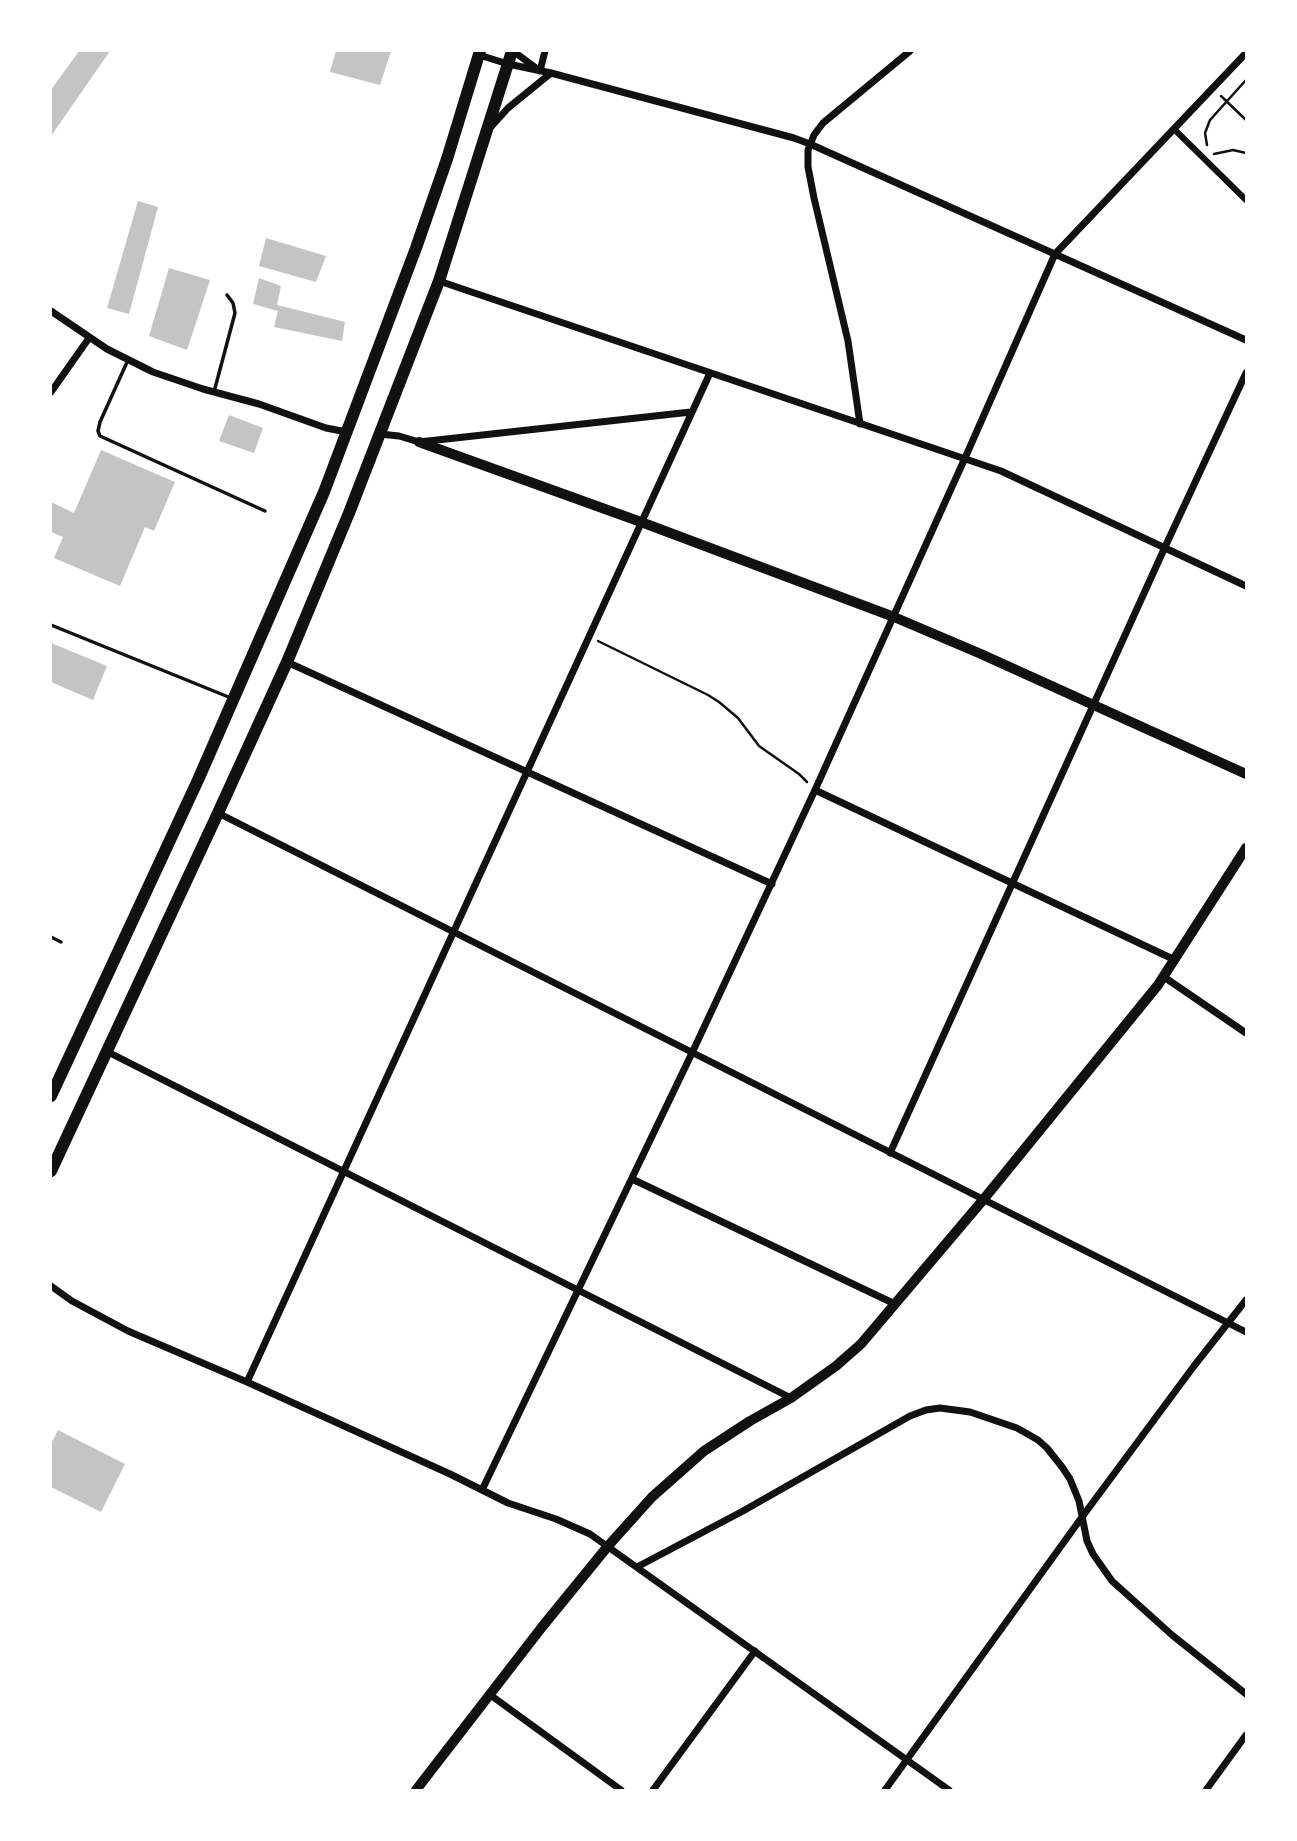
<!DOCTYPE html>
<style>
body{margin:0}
#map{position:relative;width:1297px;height:1841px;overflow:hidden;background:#fff;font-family:"PT Sans",sans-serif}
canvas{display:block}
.frame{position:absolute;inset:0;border:52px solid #fff;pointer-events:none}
</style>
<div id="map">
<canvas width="1297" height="1841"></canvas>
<div class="frame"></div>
</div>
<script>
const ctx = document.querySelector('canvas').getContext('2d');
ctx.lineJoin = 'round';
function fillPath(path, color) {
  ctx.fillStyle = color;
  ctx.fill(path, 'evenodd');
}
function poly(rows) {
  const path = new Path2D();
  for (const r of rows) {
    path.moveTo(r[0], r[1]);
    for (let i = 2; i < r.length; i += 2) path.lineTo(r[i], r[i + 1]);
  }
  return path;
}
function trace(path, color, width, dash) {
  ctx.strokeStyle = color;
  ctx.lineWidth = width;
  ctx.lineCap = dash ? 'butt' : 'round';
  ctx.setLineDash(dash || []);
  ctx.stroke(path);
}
fillPath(poly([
 [79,51,110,51,51,136,51,90],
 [336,51,391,51,380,85,330,72],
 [138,201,158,207,129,314,107,308],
 [266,238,326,256,316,282,259,266],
 [169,268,210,280,187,350,149,336],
 [259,278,281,286,277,305,345,322,342,341,274,327,278,311,253,304],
 [229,415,263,428,254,453,219,441],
 [101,450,175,482,154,531,145,527,120,586,54,558,63,537,51,532,51,502,74,513],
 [51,643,107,666,93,700,51,682],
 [58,1430,125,1464,101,1512,51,1487,51,1444]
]), '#c4c4c4');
trace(poly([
 [1221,96,1246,120],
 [1207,145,1205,133,1210,120,1246,80],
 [1214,154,1233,150,1246,153],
 [598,641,708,695,719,702,738,718,759,746,799,774,807,782]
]), '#111', 2.5);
trace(poly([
 [128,360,100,422,98,431,100,436,265,511],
 [214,392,235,313,233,303,227,295],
 [51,625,231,698],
 [51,937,61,942]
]), '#111', 3.5);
trace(poly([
 [1174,129,1246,200]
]), '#111', 6);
trace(poly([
 [513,51,536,68],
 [479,55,508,64,551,73,794,138,810,144,1246,340],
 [540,71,545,51],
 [490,128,508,108,551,73],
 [439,281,1001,471,1246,586],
 [51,311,107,349,153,372,203,389,259,404,326,428,347,432],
 [51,392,89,338],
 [860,424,848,341,814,198,808,167,808,150,814,135,823,123,910,51],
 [380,434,399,436,419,442,691,412],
 [287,662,772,884],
 [815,790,1175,960],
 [218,813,1246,1332],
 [1164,977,1246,1033],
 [106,1051,791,1398],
 [890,1153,1165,547,1246,373],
 [632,1179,895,1304],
 [51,1286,72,1301,128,1331,247,1382,450,1474,508,1503,556,1519,590,1534,949,1790],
 [247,1382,710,373],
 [482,1490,692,1053,815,790,965,458,1055,254,1246,53],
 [637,1567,743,1511,910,1416,926,1410,940,1408,970,1412,1017,1428,1038,1440,1047,1448,1062,1467,1070,1479,1079,1501,1087,1541,1093,1554,1112,1581,1172,1635,1246,1694],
 [489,1694,621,1790],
 [653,1790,755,1651],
 [885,1790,1082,1517,1194,1366,1246,1300],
 [1206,1790,1246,1735]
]), '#111', 7);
trace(poly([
 [419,442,641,522,894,617,981,654,1246,774]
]), '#111', 10);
trace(poly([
 [416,1790,542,1627,608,1546,652,1497,704,1451,750,1421,791,1398,836,1366,861,1344,983,1200,1158,985,1246,848]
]), '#111', 10);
trace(poly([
 [51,1096,198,780,324,492,416,248,447,159,480,51],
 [51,1171,218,813,287,662,349,513,439,281,512,51]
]), '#111', 12);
</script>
